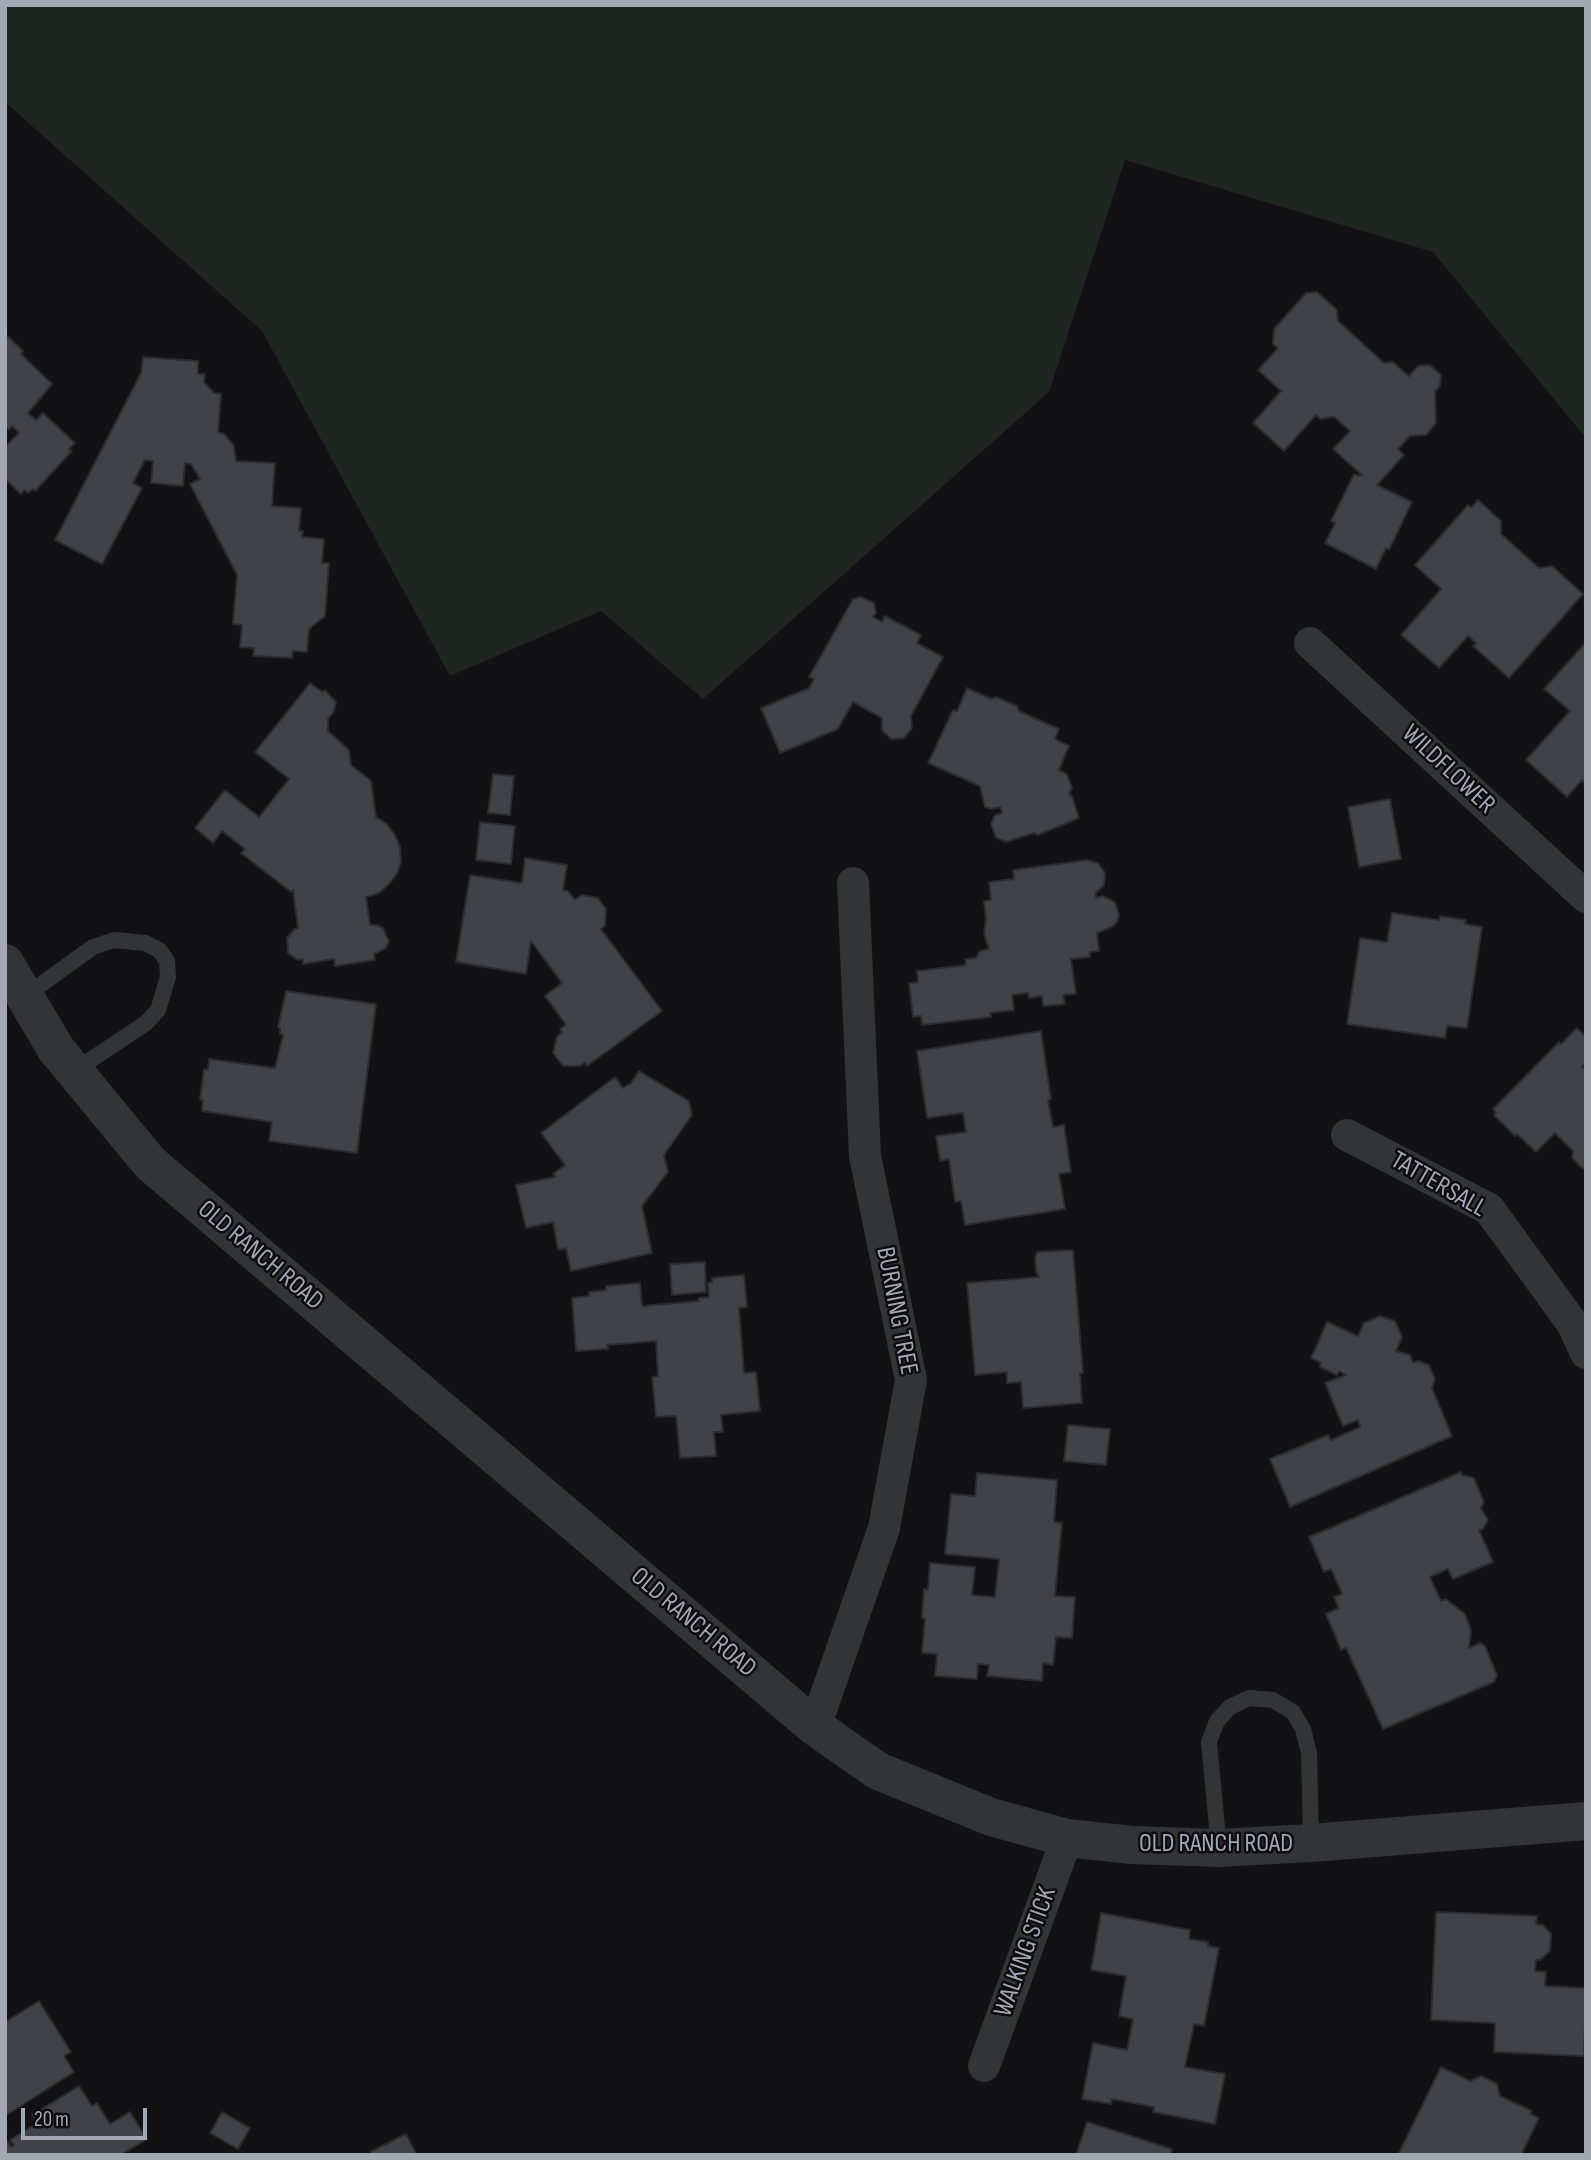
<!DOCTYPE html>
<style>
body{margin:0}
#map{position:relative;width:1591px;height:2160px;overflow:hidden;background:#121214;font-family:"Sofia Sans Condensed",sans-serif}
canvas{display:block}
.frame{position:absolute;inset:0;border:7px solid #a4a8b4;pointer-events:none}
.scale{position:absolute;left:21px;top:2108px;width:126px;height:32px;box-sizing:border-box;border:4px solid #a4a8b4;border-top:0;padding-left:9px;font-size:21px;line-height:24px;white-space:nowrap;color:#a4a8b4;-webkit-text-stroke:5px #0d0d0f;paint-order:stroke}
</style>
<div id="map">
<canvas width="1591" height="2160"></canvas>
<div class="frame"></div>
<div class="scale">20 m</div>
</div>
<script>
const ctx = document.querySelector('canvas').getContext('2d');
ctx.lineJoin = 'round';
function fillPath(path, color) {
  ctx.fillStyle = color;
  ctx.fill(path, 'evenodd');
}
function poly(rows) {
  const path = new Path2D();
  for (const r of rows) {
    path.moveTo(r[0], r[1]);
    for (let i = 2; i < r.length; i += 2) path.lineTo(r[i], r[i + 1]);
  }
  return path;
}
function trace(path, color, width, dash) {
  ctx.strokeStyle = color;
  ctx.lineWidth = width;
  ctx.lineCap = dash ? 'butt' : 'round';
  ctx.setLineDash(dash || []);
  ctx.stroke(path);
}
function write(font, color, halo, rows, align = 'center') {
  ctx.font = font + ' "Sofia Sans Condensed",sans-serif';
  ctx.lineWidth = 5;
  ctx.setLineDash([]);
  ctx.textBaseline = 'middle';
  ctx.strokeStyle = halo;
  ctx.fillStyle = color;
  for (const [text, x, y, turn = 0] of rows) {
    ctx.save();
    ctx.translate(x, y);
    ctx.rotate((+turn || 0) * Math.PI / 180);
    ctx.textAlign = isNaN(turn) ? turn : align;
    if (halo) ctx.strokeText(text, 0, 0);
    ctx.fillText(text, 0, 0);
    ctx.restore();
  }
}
fillPath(poly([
 [5,5,1335,5,1341,8,1348,5,1586,5,1586,438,1433,252,1125,160,1049,392,703,699,601,611,450,676,262,331,5,102]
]), '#1f2620');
const building = poly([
 [1317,292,1337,310,1338,321,1384,363,1393,362,1409,376,1418,366,1430,365,1441,375,1440,386,1435,392,1436,423,1426,435,1410,436,1398,449,1404,455,1377,485,1412,502,1389,550,1386,548,1376,569,1325,543,1335,523,1331,521,1354,474,1360,476,1362,475,1333,449,1350,431,1334,417,1320,419,1316,415,1284,451,1253,423,1281,391,1258,370,1278,348,1273,344,1274,329,1306,293,1317,292],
 [5,334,23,351,21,354,52,384,28,413,36,420,43,413,75,443,69,449,72,451,35,491,33,489,28,493,24,490,21,494,5,479,5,447,19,433,12,426,9,430,5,427,5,334],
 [143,357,198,361,198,374,205,374,204,382,214,393,221,394,218,432,225,435,234,446,236,461,275,463,272,506,301,508,299,531,303,531,302,537,324,539,322,563,329,563,325,616,309,629,307,652,293,651,292,658,253,656,254,648,240,647,242,625,233,624,237,575,190,484,200,479,191,464,185,463,183,486,151,483,153,461,145,460,133,483,142,488,102,564,55,540,141,373,143,357],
 [1478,500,1501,521,1501,534,1539,568,1552,566,1583,594,1509,678,1473,646,1476,643,1468,636,1439,668,1401,635,1441,589,1415,565,1468,505,1471,508,1478,500],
 [861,597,874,603,876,613,873,617,882,622,885,616,921,635,917,643,943,657,911,716,912,728,904,738,891,739,882,730,882,718,853,702,838,729,780,753,761,708,809,688,814,679,809,677,853,599,861,597],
 [1586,642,1586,784,1582,780,1567,797,1526,760,1570,711,1544,689,1586,642],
 [310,683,322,692,325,690,336,702,334,711,328,719,328,731,349,750,351,765,371,781,376,817,387,824,395,835,400,847,401,861,397,874,389,884,379,893,366,897,370,925,377,925,383,928,389,941,386,948,374,954,375,960,335,966,334,959,303,964,303,959,298,960,288,953,287,938,295,929,298,928,293,890,291,892,241,853,245,849,222,831,213,843,195,828,225,790,259,817,289,779,255,752,310,683],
 [967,688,991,699,996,697,1017,706,1019,711,1059,729,1055,739,1069,746,1059,770,1067,774,1072,788,1069,794,1072,796,1079,818,1038,835,1034,833,1006,842,996,838,991,824,995,815,1002,813,1000,807,992,809,985,807,980,786,928,763,953,710,957,711,967,688],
 [493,774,514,776,510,815,488,813,493,774],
 [1390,799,1401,859,1359,867,1348,807,1390,799],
 [480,822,515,826,511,864,476,860,480,822],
 [525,858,567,865,563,890,568,891,575,900,582,895,598,898,606,909,605,926,601,929,662,1011,587,1066,585,1062,580,1066,563,1066,553,1053,557,1037,562,1032,560,1029,566,1025,545,996,562,983,531,941,526,974,456,962,470,875,522,883,525,858],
 [1087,860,1098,863,1105,873,1104,885,1096,893,1096,898,1103,896,1115,902,1119,915,1117,922,1112,927,1097,933,1099,951,1090,952,1090,957,1071,959,1076,994,1063,995,1065,1004,1043,1006,1042,996,1029,998,1028,993,1012,995,1014,1010,990,1013,991,1017,922,1025,921,1016,913,1017,909,983,918,982,917,971,966,965,965,959,976,958,980,951,989,949,984,934,986,919,984,901,991,900,989,882,1014,879,1013,870,1087,860],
 [1392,913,1439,920,1440,916,1466,920,1465,924,1482,927,1467,1028,1447,1026,1445,1038,1347,1024,1360,938,1387,942,1392,913],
 [286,991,376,1004,357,1153,269,1141,272,1122,202,1111,203,1100,200,1100,204,1069,208,1070,209,1059,275,1068,283,1035,280,1034,280,1028,278,1027,286,991],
 [1577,1028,1586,1037,1586,1063,1582,1067,1586,1070,1586,1169,1582,1168,1572,1158,1573,1151,1555,1133,1536,1152,1517,1134,1515,1136,1494,1115,1496,1113,1493,1109,1559,1042,1561,1044,1577,1028],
 [1041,1031,1051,1099,1048,1100,1053,1127,1064,1125,1071,1172,1059,1174,1065,1209,965,1225,961,1201,955,1202,949,1159,940,1161,936,1136,966,1132,963,1113,927,1118,917,1051,1041,1031],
 [639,1071,689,1101,692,1115,664,1155,668,1172,642,1206,652,1253,571,1271,566,1248,558,1250,553,1222,526,1228,516,1185,555,1177,553,1174,565,1165,541,1133,615,1077,623,1088,631,1083,639,1071],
 [1073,1250,1083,1373,1080,1373,1082,1403,1023,1408,1021,1382,1007,1383,1007,1372,975,1375,967,1283,1039,1277,1036,1272,1035,1258,1037,1252,1073,1250],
 [705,1262,706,1292,672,1295,670,1264,705,1262],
 [744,1275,747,1307,739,1308,744,1373,756,1372,760,1411,721,1415,723,1432,714,1432,716,1456,680,1458,676,1416,656,1417,652,1377,658,1376,656,1341,607,1345,608,1349,576,1351,572,1298,589,1296,589,1292,606,1290,606,1286,640,1283,642,1306,699,1301,699,1298,709,1297,708,1283,712,1282,712,1278,744,1275],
 [1380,1316,1395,1321,1402,1337,1396,1351,1410,1355,1413,1363,1418,1361,1429,1365,1435,1379,1432,1388,1452,1436,1290,1507,1270,1459,1328,1435,1331,1440,1360,1427,1358,1420,1343,1426,1325,1383,1346,1375,1339,1371,1337,1375,1320,1367,1321,1363,1311,1358,1327,1322,1358,1336,1364,1323,1380,1316],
 [1068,1425,1110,1429,1106,1465,1064,1461,1068,1425],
 [1461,1472,1462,1475,1474,1478,1484,1502,1481,1508,1488,1520,1483,1529,1479,1530,1493,1562,1453,1579,1448,1569,1430,1577,1441,1601,1446,1599,1465,1614,1471,1630,1469,1648,1480,1643,1485,1646,1497,1675,1494,1682,1383,1729,1346,1648,1341,1650,1326,1614,1339,1608,1334,1597,1342,1594,1331,1569,1324,1572,1309,1537,1461,1472],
 [977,1473,1057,1480,1054,1522,1062,1523,1055,1596,1075,1597,1072,1638,1056,1637,1053,1665,1043,1663,1042,1681,987,1676,989,1665,978,1664,977,1679,935,1676,937,1654,922,1653,925,1619,922,1618,924,1589,928,1590,930,1563,975,1567,972,1595,995,1597,999,1559,945,1554,951,1494,975,1496,977,1473],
 [1436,1912,1537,1916,1536,1924,1543,1925,1551,1934,1550,1951,1540,1960,1536,1960,1535,1971,1546,1972,1545,1986,1586,1988,1584,2056,1494,2052,1495,2023,1431,2020,1436,1912],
 [1101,1913,1190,1930,1189,1939,1208,1942,1208,1946,1219,1948,1204,2026,1194,2024,1185,2067,1225,2074,1215,2124,1153,2112,1154,2107,1112,2099,1111,2104,1082,2099,1093,2043,1127,2050,1133,2019,1119,2016,1126,1976,1091,1970,1101,1913],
 [39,2001,71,2052,64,2056,74,2072,5,2116,5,2022,39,2001],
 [1441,2067,1470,2081,1481,2076,1497,2084,1500,2096,1532,2111,1530,2114,1539,2118,1521,2155,1398,2155,1441,2067],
 [79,2086,92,2106,97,2103,110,2124,130,2112,147,2139,121,2155,5,2155,5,2138,11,2147,14,2145,10,2140,37,2123,32,2115,79,2086],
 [222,2112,250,2128,238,2149,210,2133,222,2112],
 [1087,2122,1172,2149,1170,2155,1076,2155,1087,2122],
 [406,2134,417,2155,371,2155,370,2152,406,2134]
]);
fillPath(building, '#414247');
trace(building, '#2c2c30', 2);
trace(poly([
 [25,996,93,947,114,940,145,943,159,950,167,961,168,977,158,1010,146,1023,74,1071],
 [1219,1848,1209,1742,1217,1721,1230,1707,1249,1698,1273,1700,1293,1712,1303,1729,1309,1753,1311,1843]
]), '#333438', 16);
trace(poly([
 [1310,643,1586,897],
 [1347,1135,1489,1209,1572,1323,1586,1353],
 [815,1727,884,1528,911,1380,865,1156,853,883],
 [984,2066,1067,1838]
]), '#333438', 32);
trace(poly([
 [5,963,56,1049,150,1163,815,1727,878,1771,991,1817,1067,1838,1132,1845,1219,1848,1311,1843,1586,1821]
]), '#333438', 38);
write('26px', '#a4a8b4', '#0d0d0f', [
 ["WILDFLOWER",1448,770,43],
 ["TATTERSALL",1438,1185,30],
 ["OLD RANCH ROAD",260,1256,40],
 ["BURNING TREE",896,1311,79],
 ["OLD RANCH ROAD",693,1623,40],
 ["OLD RANCH ROAD",1216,1844],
 ["WALKING STICK",1026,1952,-70]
]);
</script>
